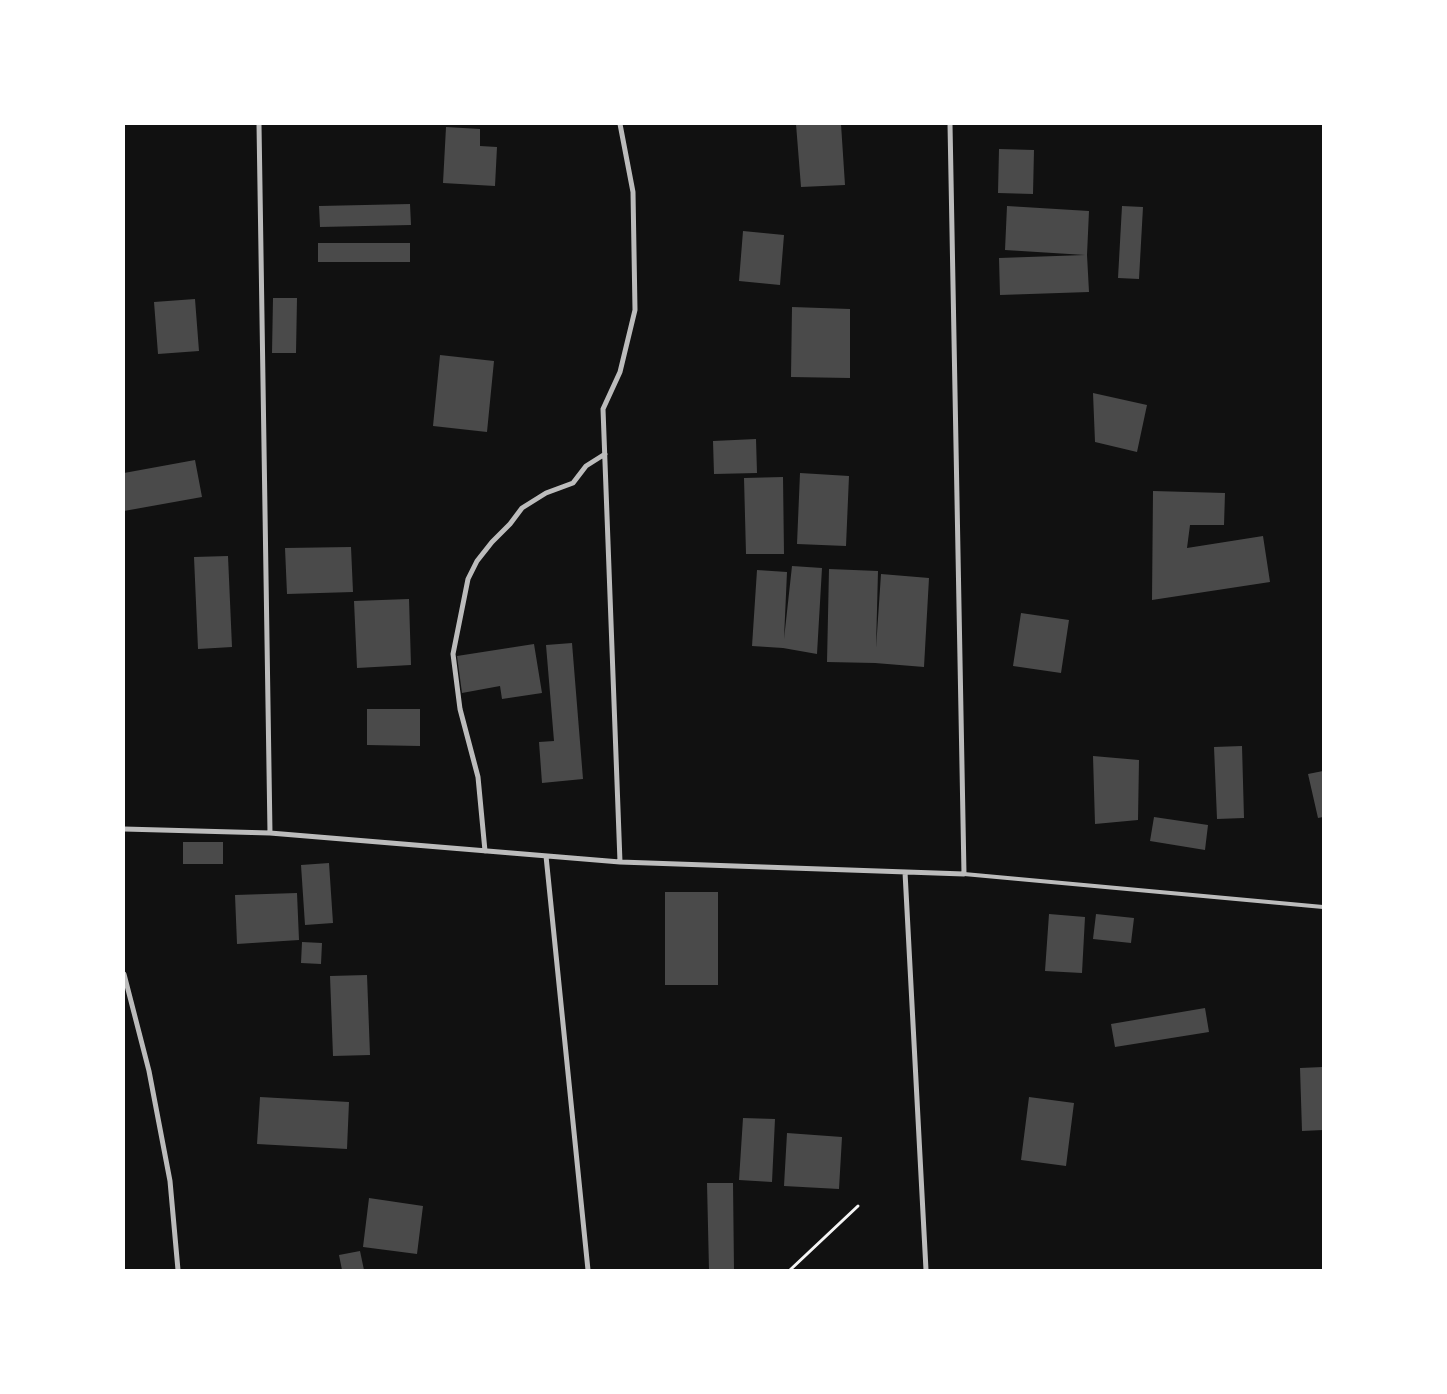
<!DOCTYPE html>
<style>
body{margin:0}
#map{position:relative;width:1447px;height:1394px;overflow:hidden;background:#111;font-family:"Varela Round",sans-serif}
canvas{display:block}
.frame{position:absolute;inset:0;border:125px solid #fff;pointer-events:none}
</style>
<div id="map">
<canvas width="1447" height="1394"></canvas>
<div class="frame"></div>
</div>
<script>
const ctx = document.querySelector('canvas').getContext('2d');
ctx.lineJoin = 'round';
function fillPath(path, color) {
  ctx.fillStyle = color;
  ctx.fill(path, 'evenodd');
}
function poly(rows) {
  const path = new Path2D();
  for (const r of rows) {
    path.moveTo(r[0], r[1]);
    for (let i = 2; i < r.length; i += 2) path.lineTo(r[i], r[i + 1]);
  }
  return path;
}
function trace(path, color, width, dash) {
  ctx.strokeStyle = color;
  ctx.lineWidth = width;
  ctx.lineCap = dash ? 'butt' : 'round';
  ctx.setLineDash(dash || []);
  ctx.stroke(path);
}
fillPath(poly([
 [796,124,841,124,845,185,801,187],
 [446,127,480,129,480,146,497,147,495,186,443,183],
 [999,149,1034,150,1033,194,998,193],
 [410,204,411,225,320,227,319,206],
 [1007,206,1089,211,1087,255,1089,292,1000,295,999,258,1085,255,1005,250],
 [1122,206,1143,207,1139,279,1118,278],
 [743,231,784,235,780,285,739,281],
 [318,243,410,243,410,262,318,262],
 [273,298,297,298,296,353,272,353],
 [195,299,199,351,158,354,154,302],
 [792,307,850,309,850,378,791,377],
 [440,355,494,361,487,432,433,426],
 [1093,393,1147,405,1137,452,1095,442],
 [756,439,757,473,714,474,713,441],
 [195,460,202,497,124,511,124,473],
 [800,473,849,476,846,546,797,544],
 [783,477,784,554,746,554,744,478],
 [1153,491,1225,493,1224,525,1190,525,1187,548,1263,536,1270,582,1152,600],
 [351,547,353,592,287,594,285,548],
 [228,556,232,647,198,649,194,557],
 [792,566,822,568,817,654,783,648,752,646,757,570,787,572,784,639],
 [829,569,878,571,876,648,881,574,929,578,924,667,875,663,827,662],
 [409,599,411,665,357,668,354,601],
 [1021,613,1069,620,1061,673,1013,666],
 [572,643,583,779,542,783,539,742,554,741,546,645],
 [534,644,542,693,502,699,500,686,462,693,457,656],
 [367,709,420,709,420,746,367,745],
 [1242,746,1244,818,1217,819,1214,747],
 [1093,756,1139,760,1138,820,1095,824],
 [1323,771,1323,817,1318,818,1308,774],
 [1154,817,1208,825,1205,850,1150,841],
 [183,842,223,842,223,864,183,864],
 [329,863,333,923,305,925,301,865],
 [665,892,718,892,718,985,665,985],
 [297,893,299,940,237,944,235,895],
 [1049,914,1085,917,1082,973,1045,971],
 [1096,914,1134,918,1131,943,1093,939],
 [302,942,322,943,321,964,301,963],
 [367,975,370,1055,333,1056,330,976],
 [1205,1008,1209,1032,1115,1047,1111,1024],
 [1323,1067,1323,1130,1302,1131,1300,1068],
 [260,1097,349,1102,347,1149,257,1144],
 [1029,1097,1074,1103,1066,1166,1021,1160],
 [743,1118,775,1119,772,1182,739,1180],
 [787,1133,842,1137,839,1189,784,1186],
 [707,1183,733,1183,734,1270,709,1270],
 [369,1198,423,1206,417,1254,363,1247],
 [360,1251,364,1270,342,1270,339,1255]
]), '#4a4a4a');
trace(poly([
 [790,1270,858,1206]
]), '#f5f5f5', 3);
trace(poly([
 [964,874,1323,907]
]), '#bcbcbc', 4);
trace(poly([
 [259,124,270,833],
 [124,829,270,833,620,862,964,874,950,124],
 [485,851,478,777,460,709,453,654,468,579,477,561,492,542,510,524,522,508,546,493,573,483,586,466,605,454],
 [546,856,588,1270],
 [620,862,603,409,620,372,635,310,633,192,620,124],
 [905,872,926,1270],
 [124,974,149,1071,170,1181,178,1270]
]), '#bcbcbc', 5);
</script>
